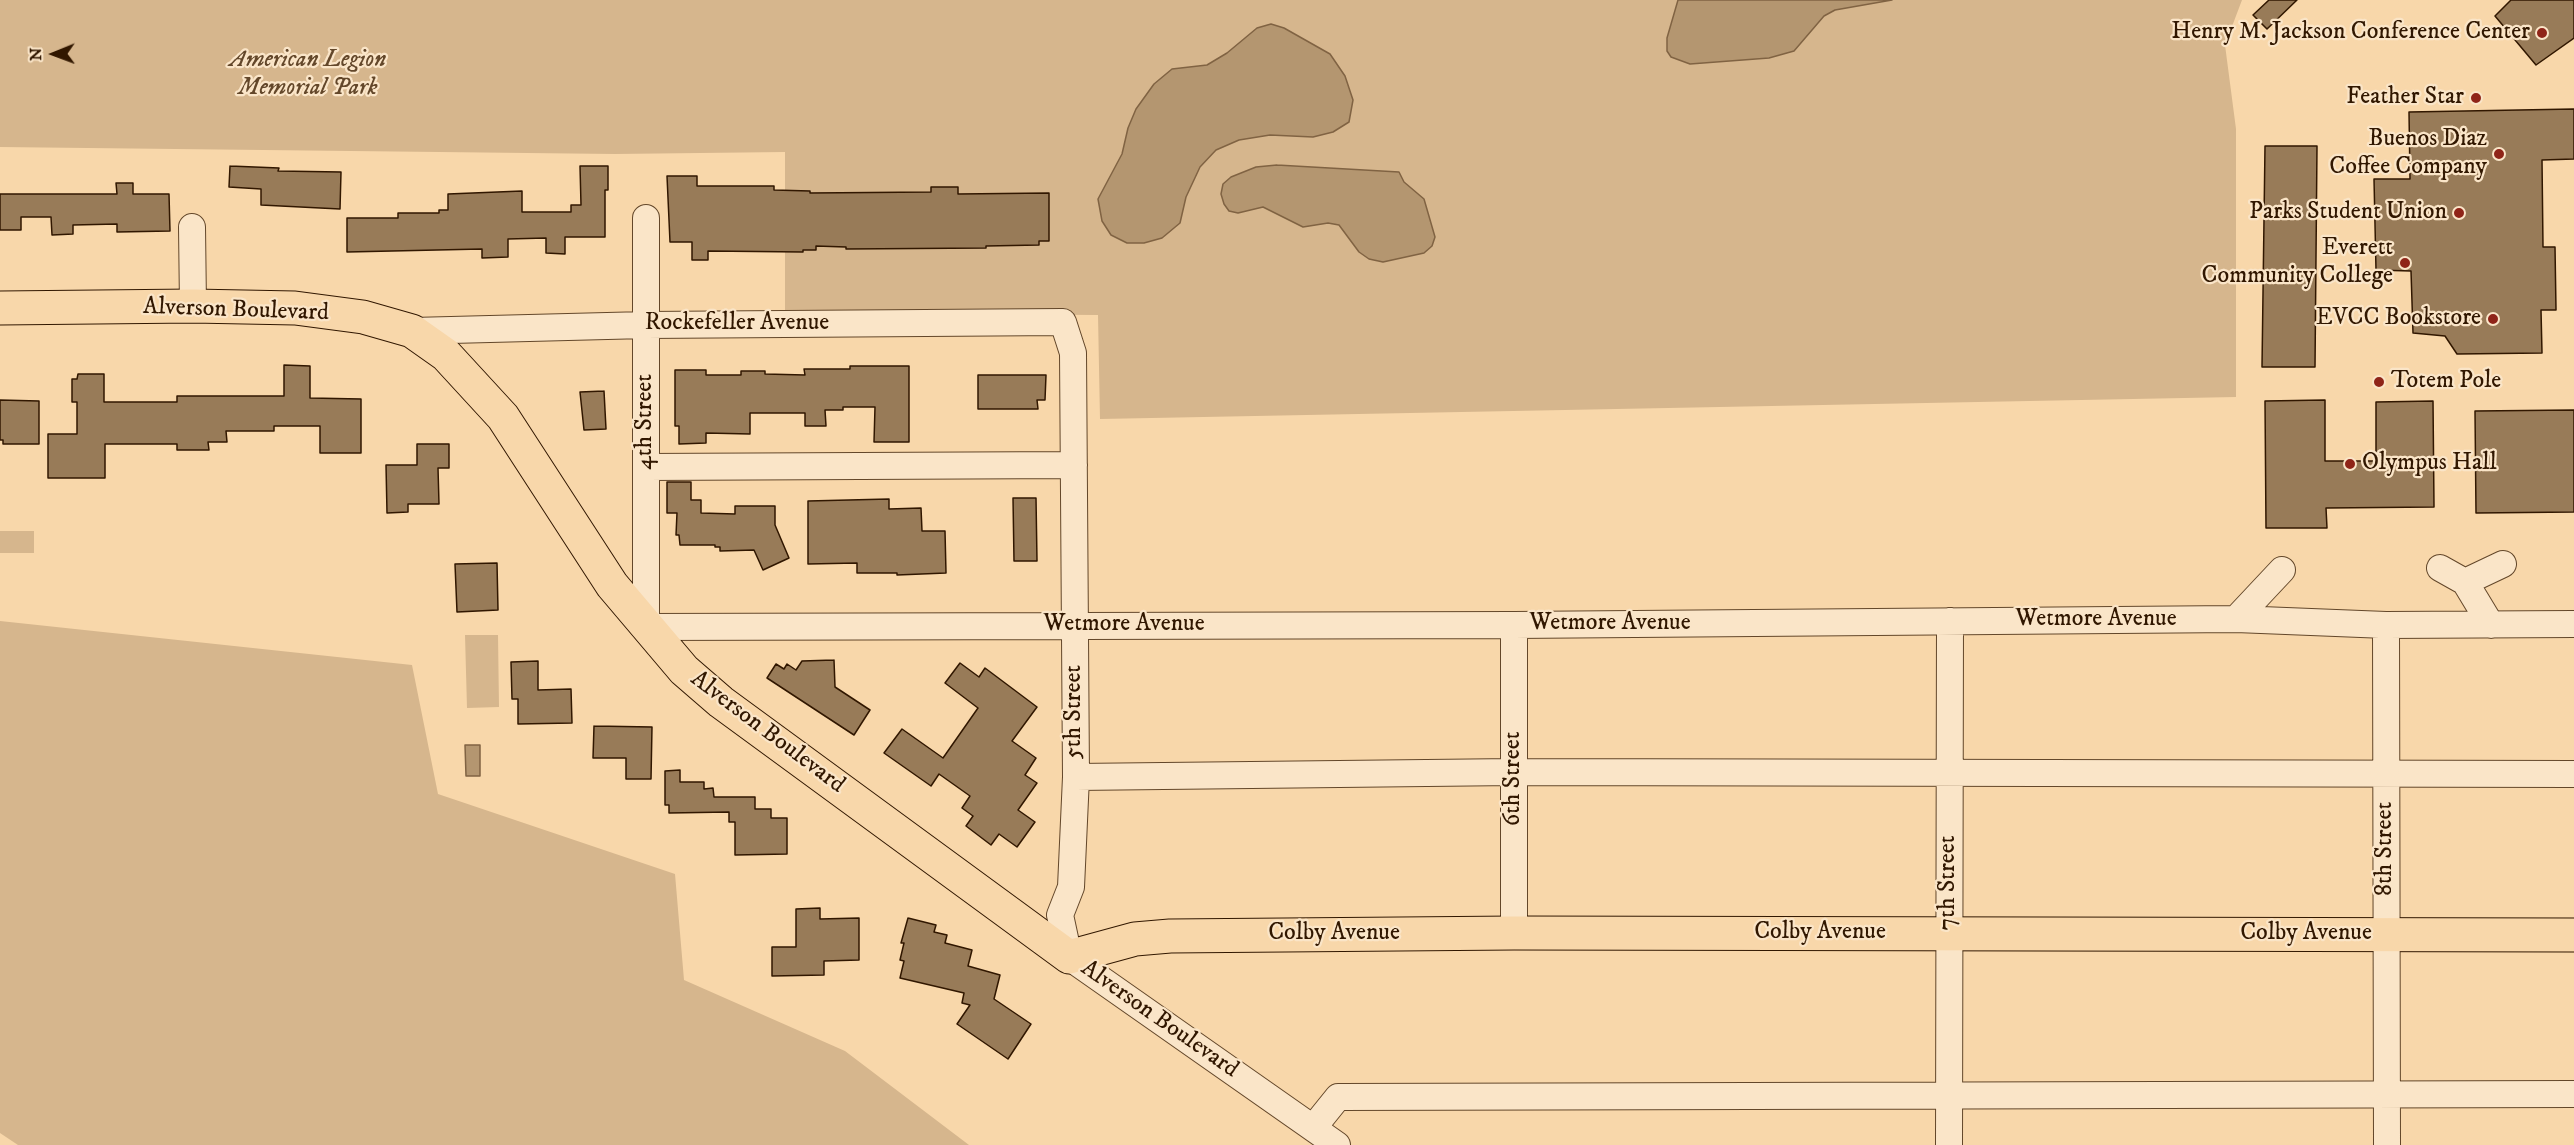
<!DOCTYPE html>
<style>
body{margin:0}
#map{position:relative;width:2574px;height:1145px;overflow:hidden;background:#f8d7aa;font-family:"IM FELL DW Pica",serif}
canvas{display:block}
.north{position:absolute;left:24px;top:24px;width:60px;height:60px;-webkit-text-stroke:4px #fae5c8;paint-order:stroke;rotate:269deg;font-size:16px;font-weight:700;line-height:24px;text-align:center;color:#311700}
.north::after{content:'';display:block;margin:auto;width:21px;height:27px;background:#311700;clip-path:polygon(50% 0,100% 100%,50% 72%,0 100%)}
</style>
<div id="map">
<canvas width="2574" height="1145"></canvas>
<div class="north">N</div>
</div>
<script>
const ctx = document.querySelector('canvas').getContext('2d');
ctx.lineJoin = 'round';
function fillPath(path, color) {
  ctx.fillStyle = color;
  ctx.fill(path, 'evenodd');
}
function poly(rows) {
  const path = new Path2D();
  for (const r of rows) {
    path.moveTo(r[0], r[1]);
    for (let i = 2; i < r.length; i += 2) path.lineTo(r[i], r[i + 1]);
  }
  return path;
}
function trace(path, color, width, dash) {
  ctx.strokeStyle = color;
  ctx.lineWidth = width;
  ctx.lineCap = dash ? 'butt' : 'round';
  ctx.setLineDash(dash || []);
  ctx.stroke(path);
}
function write(font, color, halo, rows, align = 'center') {
  ctx.font = font + ' "IM FELL DW Pica",serif';
  ctx.lineWidth = 4.5;
  ctx.setLineDash([]);
  ctx.textBaseline = 'middle';
  ctx.strokeStyle = halo;
  ctx.fillStyle = color;
  for (const [text, x, y, turn = 0] of rows) {
    ctx.save();
    ctx.translate(x, y);
    ctx.rotate((+turn || 0) * Math.PI / 180);
    ctx.textAlign = isNaN(turn) ? turn : align;
    if (halo) ctx.strokeText(text, 0, 0);
    ctx.fillText(text, 0, 0);
    ctx.restore();
  }
}
fillPath(poly([
 [0,0,2242,0,2225,45,2236,129,2236,397,1100,419,1098,315,785,313,785,152,615,154,0,147],
 [0,531,34,531,34,553,0,553],
 [0,621,412,665,438,794,675,874,684,980,845,1051,969,1145,18,1145,0,1133],
 [465,635,498,635,499,707,467,708]
]), '#d6b68d');
const water = poly([
 [1678,0,1892,0,1835,10,1824,16,1794,51,1769,58,1690,64,1671,57,1667,51,1667,38,1678,0],
 [1271,24,1284,28,1330,54,1345,76,1353,100,1349,122,1333,132,1313,137,1270,135,1239,140,1216,150,1200,167,1186,197,1180,223,1162,238,1144,243,1127,243,1111,235,1102,221,1098,199,1122,154,1128,128,1136,109,1154,84,1172,69,1207,65,1227,53,1257,28,1271,24],
 [1277,165,1399,172,1404,182,1424,199,1435,237,1432,246,1424,253,1383,262,1369,259,1359,252,1339,225,1328,223,1303,227,1263,207,1238,213,1229,211,1224,204,1221,194,1223,184,1231,177,1256,167,1277,165],
 [465,745,480,745,480,776,466,776,465,745]
]);
fillPath(water, '#b49670');
trace(water, '#806343', 1.5);
const building = poly([
 [2269,0,2297,0,2267,29,2253,15,2269,0],
 [2511,0,2574,0,2574,38,2536,65,2495,16,2511,0],
 [2574,109,2574,159,2542,160,2543,247,2555,247,2556,310,2541,310,2542,353,2457,354,2445,336,2413,333,2411,271,2376,270,2374,179,2410,179,2409,112,2574,109],
 [2265,146,2317,146,2315,367,2262,367,2265,146],
 [230,166,279,168,278,171,341,172,340,209,261,205,261,189,229,187,230,166],
 [580,166,608,166,608,190,605,190,605,237,565,237,565,254,546,253,546,238,508,239,508,257,482,258,482,249,347,252,347,218,398,218,398,213,439,213,439,210,448,210,448,194,522,191,522,212,571,212,571,205,581,205,580,166],
 [667,176,697,176,697,186,774,186,774,190,810,191,810,193,931,192,931,187,958,187,958,194,1049,193,1049,241,1039,241,1039,245,986,246,986,248,846,249,846,247,816,246,816,250,803,250,803,252,708,251,708,260,692,260,692,242,670,242,667,176],
 [116,183,133,183,133,194,169,194,170,231,117,232,117,224,73,225,73,234,52,235,51,217,21,217,21,230,0,230,0,194,117,194,116,183],
 [284,365,310,366,310,398,361,399,361,453,320,453,320,426,274,426,274,431,226,431,227,442,208,442,209,450,177,450,177,444,105,444,105,478,48,478,48,434,77,434,77,402,72,402,72,379,77,379,78,374,104,374,104,402,177,402,177,396,284,396,284,365],
 [850,366,909,366,909,442,874,442,875,407,843,407,843,410,825,410,826,426,805,426,805,413,750,413,750,434,706,433,706,443,679,444,679,426,675,426,675,370,706,370,706,375,741,375,741,371,765,371,765,374,805,375,804,369,850,369,850,366],
 [978,375,1046,375,1045,400,1037,400,1038,409,978,409,978,375],
 [604,391,606,429,584,430,580,392,604,391],
 [0,400,39,401,39,444,3,444,3,440,0,440,0,400],
 [2325,400,2325,461,2376,461,2376,402,2433,401,2434,507,2326,508,2327,528,2266,528,2265,401,2325,400],
 [2574,410,2574,512,2476,513,2475,411,2574,410],
 [417,444,449,444,449,468,438,468,439,504,408,504,408,512,387,513,386,465,417,465,417,444],
 [667,482,691,482,691,500,701,500,701,513,735,514,735,506,775,506,775,525,789,558,763,570,754,550,720,551,720,547,715,547,715,545,680,545,679,535,676,535,677,513,667,513,667,482],
 [1013,498,1036,498,1037,561,1014,561,1013,498],
 [889,499,889,509,921,508,922,531,945,531,946,573,897,575,897,573,857,573,857,563,808,564,808,501,889,499],
 [497,563,498,610,457,612,455,564,497,563],
 [834,660,835,687,870,710,854,735,767,678,776,664,784,669,787,664,796,670,802,661,834,660],
 [538,661,538,690,571,689,572,723,518,724,518,699,512,699,511,662,538,661],
 [960,663,979,677,985,668,1037,707,1012,741,1036,758,1025,775,1037,783,1018,810,1035,822,1017,847,999,834,991,845,966,826,973,816,962,808,970,796,939,774,931,786,884,753,902,729,943,758,978,708,945,683,960,663],
 [594,726,652,727,651,779,626,779,626,758,593,758,594,726],
 [680,770,680,782,704,782,704,789,713,788,714,797,755,797,755,809,771,809,771,818,787,818,787,854,735,855,735,822,729,822,729,812,669,813,669,805,665,805,665,771,680,770],
 [820,908,820,919,859,918,859,960,824,961,824,975,772,976,772,947,796,947,796,909,820,908],
 [908,918,936,925,934,932,947,935,945,943,972,950,968,966,1000,975,994,999,1031,1024,1008,1059,957,1024,970,1005,962,1003,964,993,900,978,904,961,900,960,904,943,901,943,908,918]
]);
fillPath(building, '#987b58');
trace(building, '#311700', 1.5);
const minor = poly([
 [646,218,646,627,1514,625,2236,619,2386,625,2574,624],
 [192,227,193,306],
 [412,331,646,325,1063,322,1073,353,1076,777,1071,887,1060,915,1069,957,1337,1145],
 [646,467,1074,465],
 [2440,568,2465,582,2491,625],
 [2465,582,2503,564],
 [2236,619,2282,570],
 [2386,625,2387,1145],
 [1076,777,1514,772,2574,774],
 [1514,933,1514,625],
 [1313,1128,1338,1097,2574,1094],
 [1949,1145,1950,621]
]);
const major = poly([
 [0,308,193,306,295,308,363,317,412,331,446,355,503,417,612,585,684,670,721,702,1069,957,1135,939,1170,936,1514,933,2574,935]
]);
trace(minor, '#63472a', 28);
trace(major, '#311700', 35);
trace(minor, '#fae5c8', 26);
trace(major, '#f8d7aa', 33);
for (const [x, y, r, color] of [
 [2542,33,6,"#8f2418"],
 [2476,98,6,"#8f2418"],
 [2499,154,6,"#8f2418"],
 [2459,213,6,"#8f2418"],
 [2405,263,6,"#8f2418"],
 [2493,319,6,"#8f2418"],
 [2379,382,6,"#8f2418"],
 [2350,464,6,"#8f2418"]
]) {
  const dot = new Path2D();
  dot.arc(x, y, r, 0, 2 * Math.PI);
  ctx.fillStyle = color;
  ctx.fill(dot);
  trace(dot, '#fae5c8', 2);
}
write('24px', '#311700', '#fae5c8', [
 ["Henry M. Jackson Conference Center",2530,33],
 ["Feather Star",2464,98],
 ["Buenos Diaz",2487,140],
 ["Coffee Company",2487,168],
 ["Parks Student Union",2447,213],
 ["Everett",2393,249],
 ["Community College",2393,277],
 ["EVCC Bookstore",2481,319],
 ["Totem Pole",2391,382,"left"],
 ["Olympus Hall",2362,464,"left"]
], 'right');
write('italic 24px', '#63472a', '#fae5c8', [
 ["American Legion",308,61],
 ["Memorial Park",308,89]
]);
write('24px', '#311700', '#fae5c8', [
 ["Alverson Boulevard",236,311,2],
 ["Rockefeller Avenue",737,324],
 ["4th Street",646,422,-90],
 ["Wetmore Avenue",2096,620],
 ["Wetmore Avenue",1610,624],
 ["Wetmore Avenue",1124,625],
 ["5th Street",1075,712,-90],
 ["Alverson Boulevard",767,733,37],
 ["6th Street",1514,779,-90],
 ["8th Street",2386,849,-90],
 ["7th Street",1949,883,-90],
 ["Colby Avenue",1820,933],
 ["Colby Avenue",1334,934],
 ["Colby Avenue",2306,934],
 ["Alverson Boulevard",1159,1020,35]
]);
</script>
